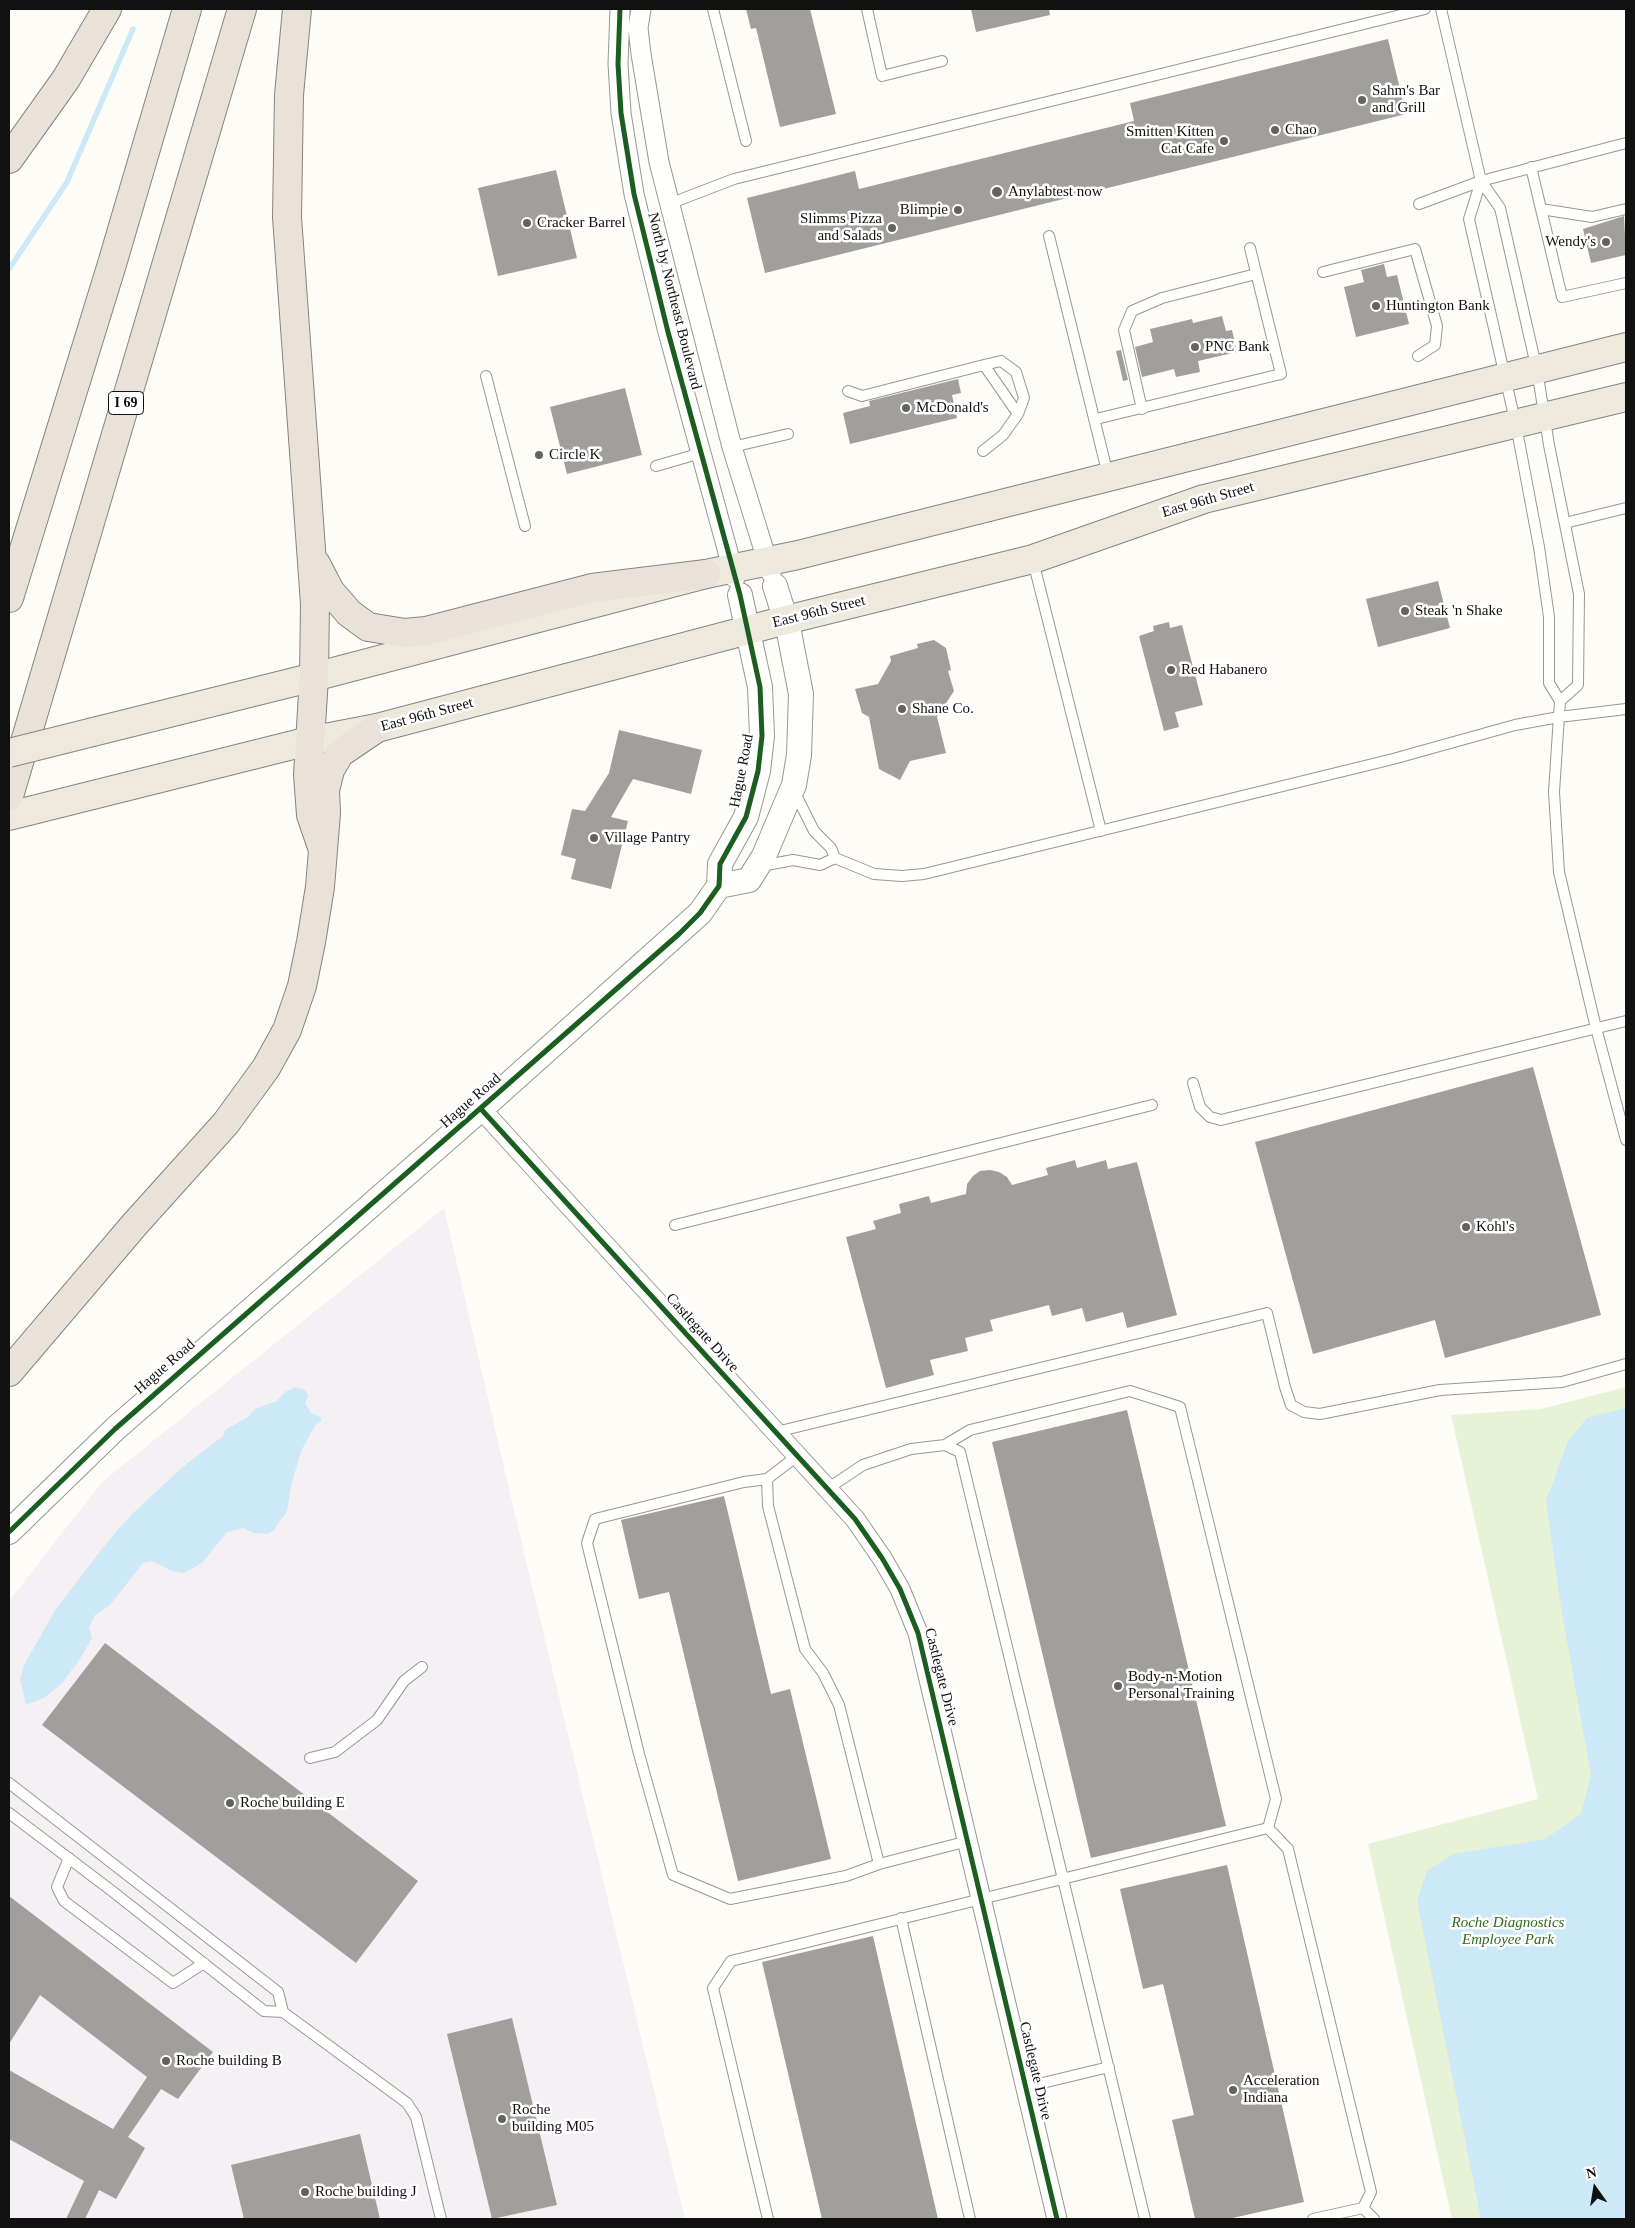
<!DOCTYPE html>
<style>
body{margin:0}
#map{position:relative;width:1635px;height:2228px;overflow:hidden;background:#fdfcf7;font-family:Georgia,serif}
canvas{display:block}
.frame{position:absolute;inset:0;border:10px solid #111;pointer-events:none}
.north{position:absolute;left:1570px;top:2163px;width:50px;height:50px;-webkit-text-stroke:4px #fff;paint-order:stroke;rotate:347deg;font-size:14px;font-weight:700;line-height:20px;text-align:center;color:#111}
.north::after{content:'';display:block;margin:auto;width:18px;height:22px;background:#111;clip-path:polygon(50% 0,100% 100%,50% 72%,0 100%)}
</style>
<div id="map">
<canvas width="1635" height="2228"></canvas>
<div class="frame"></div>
<div class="north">N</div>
</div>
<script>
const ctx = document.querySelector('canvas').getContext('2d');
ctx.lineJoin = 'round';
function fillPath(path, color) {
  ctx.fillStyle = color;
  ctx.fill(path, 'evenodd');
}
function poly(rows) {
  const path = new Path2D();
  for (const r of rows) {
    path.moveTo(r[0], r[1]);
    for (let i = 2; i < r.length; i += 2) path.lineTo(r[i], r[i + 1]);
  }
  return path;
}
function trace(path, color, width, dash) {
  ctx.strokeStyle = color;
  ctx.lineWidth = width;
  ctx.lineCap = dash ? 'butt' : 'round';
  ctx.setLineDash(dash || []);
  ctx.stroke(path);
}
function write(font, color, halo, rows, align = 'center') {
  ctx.font = font + ' Georgia,serif';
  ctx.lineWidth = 5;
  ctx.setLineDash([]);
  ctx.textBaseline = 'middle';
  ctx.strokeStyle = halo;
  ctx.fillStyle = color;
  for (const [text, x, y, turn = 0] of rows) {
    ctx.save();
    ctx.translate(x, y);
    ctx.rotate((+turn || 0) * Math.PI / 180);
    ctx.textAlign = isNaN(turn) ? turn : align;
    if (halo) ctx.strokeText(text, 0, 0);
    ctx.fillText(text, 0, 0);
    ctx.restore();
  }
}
fillPath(poly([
 [444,1208,515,1515,685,2219,9,2219,9,1601,102,1482]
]), '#f5f0f3');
fillPath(poly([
 [1626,1387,1626,2219,1452,2219,1368,1844,1538,1799,1451,1415,1541,1409]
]), '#e7f3d7');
fillPath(poly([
 [295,1387,305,1390,308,1396,305,1403,311,1413,321,1417,321,1421,316,1424,301,1451,291,1486,287,1511,273,1531,268,1534,254,1533,243,1528,227,1532,202,1563,184,1573,172,1571,152,1561,143,1563,110,1605,95,1615,89,1627,92,1638,78,1662,61,1684,44,1698,26,1705,20,1679,25,1663,56,1609,105,1545,131,1515,184,1466,223,1436,225,1430,248,1417,255,1409,277,1401,285,1392],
 [1626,1408,1626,2219,1481,2219,1417,1901,1427,1871,1453,1854,1545,1839,1581,1814,1591,1775,1561,1608,1546,1501,1568,1441,1587,1418]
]), '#cde8f7');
trace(poly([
 [9,269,67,182,133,29]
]), '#cde8f7', 5.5);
fillPath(poly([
 [746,9,810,9,836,114,780,127,756,28,751,29],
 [971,9,1049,9,1050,15,976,32],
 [1388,39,1406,114,765,273,747,198,855,171,859,189,1134,121,1130,103],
 [556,170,577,258,498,276,478,188],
 [1624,216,1626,255,1591,263,1583,229],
 [1384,264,1387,277,1397,275,1409,324,1356,337,1344,287,1364,282,1361,270],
 [1222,316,1226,331,1232,330,1237,352,1198,361,1200,372,1176,377,1174,369,1142,377,1135,347,1153,342,1150,329,1192,319,1193,323],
 [1121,350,1128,380,1123,381,1116,351],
 [958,379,961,393,952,395,957,418,850,444,843,413,870,406,869,401],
 [625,388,642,455,567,474,550,407],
 [1438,581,1450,628,1378,647,1366,599],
 [1169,622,1170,628,1182,625,1203,705,1175,712,1179,727,1164,731,1139,636,1154,631,1153,626],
 [934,640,946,648,951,670,948,671,954,691,937,717,946,753,910,761,900,780,879,769,869,717,862,713,855,689,878,684,891,661,890,656,918,648,917,644],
 [619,730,702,750,691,794,633,779,611,817,628,821,611,889,571,879,576,859,561,855,572,809,585,811,609,773],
 [1533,1067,1601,1315,1445,1358,1435,1320,1313,1354,1255,1142],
 [1075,1160,1077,1168,1106,1160,1108,1169,1137,1162,1177,1315,1127,1328,1123,1312,1086,1322,1082,1308,1052,1316,1049,1305,990,1320,993,1331,965,1338,968,1351,930,1360,934,1375,886,1388,846,1237,876,1229,873,1221,901,1213,899,1204,929,1196,931,1203,966,1194,967,1184,973,1176,980,1171,990,1170,999,1172,1007,1177,1012,1185,1048,1175,1046,1168],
 [1127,1410,1226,1826,1091,1858,992,1442],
 [724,1496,771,1694,790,1689,831,1859,738,1881,669,1592,639,1599,621,1520],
 [105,1643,418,1881,356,1963,42,1725],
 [1227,1865,1304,2202,1228,2219,1195,2219,1172,2120,1194,2115,1163,1984,1143,1989,1120,1889],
 [9,1896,213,2052,178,2099,161,2089,128,2137,145,2148,116,2199,99,2190,85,2219,66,2219,84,2181,9,2139,9,2070,113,2129,147,2077,40,1995,9,2044],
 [873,1936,938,2219,822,2219,762,1962],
 [512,2018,557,2205,492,2219,447,2034],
 [360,2134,380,2219,244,2219,231,2165]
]), '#a19f9c');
const service = poly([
 [713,9,746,141],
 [867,9,882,76,942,61],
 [1441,9,1481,181,1500,208,1537,370,1549,445,1579,594,1578,685,1560,701],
 [1531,167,1562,297,1626,283],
 [1481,181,1469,219,1516,425,1539,547,1549,617,1549,683,1560,701,1554,792,1559,872,1596,1028,1626,1140],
 [669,204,734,179,1425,9],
 [1419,204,1481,181,1626,143],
 [1541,209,1592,217,1626,209],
 [1049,236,1108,475],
 [1323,272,1415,249,1437,326,1435,345,1418,356],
 [984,365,1001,361,1016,372,1024,398,1018,414],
 [486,376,525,526],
 [848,391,862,396,984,365,1018,414,1003,435,983,451],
 [1142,409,1124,330,1132,311,1162,298,1256,274],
 [1096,419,1281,374,1250,248],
 [732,447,788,434],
 [656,466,701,453],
 [1565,523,1626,508],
 [1033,561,1101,831],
 [794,791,814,831,831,848,835,858,874,874,902,876,924,874,1393,759,1515,725,1559,717,1626,709],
 [761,866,793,860,820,865,835,858],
 [1193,1083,1200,1107,1210,1117,1221,1120,1626,1021],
 [675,1225,1152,1105],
 [776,1432,1267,1313,1285,1387,1291,1405,1304,1412,1320,1414,1440,1390,1562,1382,1626,1364],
 [945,1445,970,1430,1130,1391,1180,1407,1276,1799,1268,1828],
 [767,1479,744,1482,595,1519,587,1543,639,1754,673,1875,730,1899,846,1876,879,1864,839,1705,823,1673,805,1649,768,1506,767,1479,797,1456],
 [827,1489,863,1465,911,1449,945,1445,960,1452,1145,2219],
 [310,1758,335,1752,377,1720,404,1681,422,1667],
 [9,1783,278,1992,283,2012],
 [9,1813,112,1891,264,2011,283,2012,407,2103,416,2117,441,2219],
 [69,1858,57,1887,64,1901,173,1983,204,1963],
 [879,1864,968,1841],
 [901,1918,970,2219],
 [1026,2087,1109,2067],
 [1363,2208,1374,2219],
 [768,2219,713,1988,731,1961,1268,1828,1288,1849,1371,2192,1363,2208,1313,2219]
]);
const minor = poly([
 [620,9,618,64,621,113,634,194,668,332,735,578],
 [641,9,638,28,641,54,659,162,732,447,771,573],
 [481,1109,855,1519,882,1558,900,1589,918,1633,1057,2219]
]);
const tertiary = poly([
 [719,886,749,880,764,856,794,785,799,755,801,694,788,627,775,586],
 [9,1532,115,1429,481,1109,700,913,719,886,720,864,746,817,758,771,762,736,760,687,740,595]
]);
const primary = poly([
 [93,732,314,677,706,574,798,555,1626,347],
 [9,816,309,741,377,728,786,620,1033,559,1204,499,1626,397]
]);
const motorway = poly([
 [297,9,289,95,287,217,315,604,314,677,308,775,311,815,322,847],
 [9,159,66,79,107,9],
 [316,564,330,591,349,613,368,627,405,633,426,631,592,588,706,574],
 [9,598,112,264,187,9],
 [9,796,242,9],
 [9,1372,135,1224,226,1123,266,1068,287,1030,302,986,311,942,320,887,326,813,325,790,330,770,340,753,377,728]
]);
trace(service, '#979795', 12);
trace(minor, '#979795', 21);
trace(tertiary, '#979795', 26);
trace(primary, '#858482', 30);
trace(motorway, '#858482', 30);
trace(service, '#fffffe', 10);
trace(minor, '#fffffe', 19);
trace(tertiary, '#fffffe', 24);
trace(primary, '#ede9dc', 28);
trace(motorway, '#eae1d8', 28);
const primaryBridge = poly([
 [9,753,93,732]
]);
trace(primaryBridge, '#858482', 30, []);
trace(primaryBridge, '#ede9dc', 28);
trace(poly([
 [481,1109,855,1519,882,1558,900,1589,918,1633,1057,2219],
 [9,1532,115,1429,679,934,700,913,719,886,720,864,746,817,758,771,762,736,760,687,740,595,668,332,634,194,621,113,618,64,620,9]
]), '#1b5e20', 5);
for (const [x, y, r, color] of [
 [1362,100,5,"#646362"],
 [1275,130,5,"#646362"],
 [1224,141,5,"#646362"],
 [997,192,6,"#646362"],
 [958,210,5,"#646362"],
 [527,223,5,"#646362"],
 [892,228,5,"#646362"],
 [1606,242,5,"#646362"],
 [1376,306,5,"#646362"],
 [1195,347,5,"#646362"],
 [906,408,5,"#646362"],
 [539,455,5,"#646362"],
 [1405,611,5,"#646362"],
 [1171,670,5,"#646362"],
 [902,709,5,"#646362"],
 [594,838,5,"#646362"],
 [1466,1227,5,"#646362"],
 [1118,1686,5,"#646362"],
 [230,1803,5,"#646362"],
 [166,2061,5,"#646362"],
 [1233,2090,5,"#646362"],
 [502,2119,5,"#646362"],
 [305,2192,5,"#646362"]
]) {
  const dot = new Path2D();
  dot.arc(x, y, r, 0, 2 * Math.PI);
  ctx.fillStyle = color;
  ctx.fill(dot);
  trace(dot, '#fff', 2);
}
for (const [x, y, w] of [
 [126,403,35]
]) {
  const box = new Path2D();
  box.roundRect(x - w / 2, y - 11.5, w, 23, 4);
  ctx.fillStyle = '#fff';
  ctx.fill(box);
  trace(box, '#111', 1);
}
write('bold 14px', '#111', null, [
 ["I 69",126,403]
]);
write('15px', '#111', '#fff', [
 ["Sahm's Bar",1372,91],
 ["and Grill",1372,108],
 ["Chao",1285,130],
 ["Smitten Kitten",1214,132,"right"],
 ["Cat Cafe",1214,149,"right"],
 ["Anylabtest now",1008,192],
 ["Blimpie",948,210,"right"],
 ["Slimms Pizza",882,219,"right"],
 ["and Salads",882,236,"right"],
 ["Cracker Barrel",537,223],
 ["Wendy's",1596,242,"right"],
 ["Huntington Bank",1386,306],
 ["PNC Bank",1205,347],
 ["McDonald's",916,408],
 ["Circle K",549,455],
 ["Steak 'n Shake",1415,611],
 ["Red Habanero",1181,670],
 ["Shane Co.",912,709],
 ["Village Pantry",604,838],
 ["Kohl's",1476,1227],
 ["Body-n-Motion",1128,1677],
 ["Personal Training",1128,1694],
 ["Roche building E",240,1803],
 ["Roche building B",176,2061],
 ["Acceleration",1243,2081],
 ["Indiana",1243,2098],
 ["Roche",512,2110],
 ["building M05",512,2127],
 ["Roche building J",315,2192]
], 'left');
write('15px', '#111', '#fff', [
 ["North by Northeast Boulevard",674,301,76],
 ["East 96th Street",1208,500,-16],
 ["East 96th Street",819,612,-14],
 ["East 96th Street",427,715,-15],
 ["Hague Road",742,771,-79],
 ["Hague Road",471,1101,-41],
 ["Castlegate Drive",702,1333,48],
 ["Hague Road",165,1367,-41],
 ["Castlegate Drive",941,1677,76],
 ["Castlegate Drive",1035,2071,77]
]);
write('italic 15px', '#2f6b1f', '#fff', [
 ["Roche Diagnostics",1508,1923],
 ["Employee Park",1508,1940]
]);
</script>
